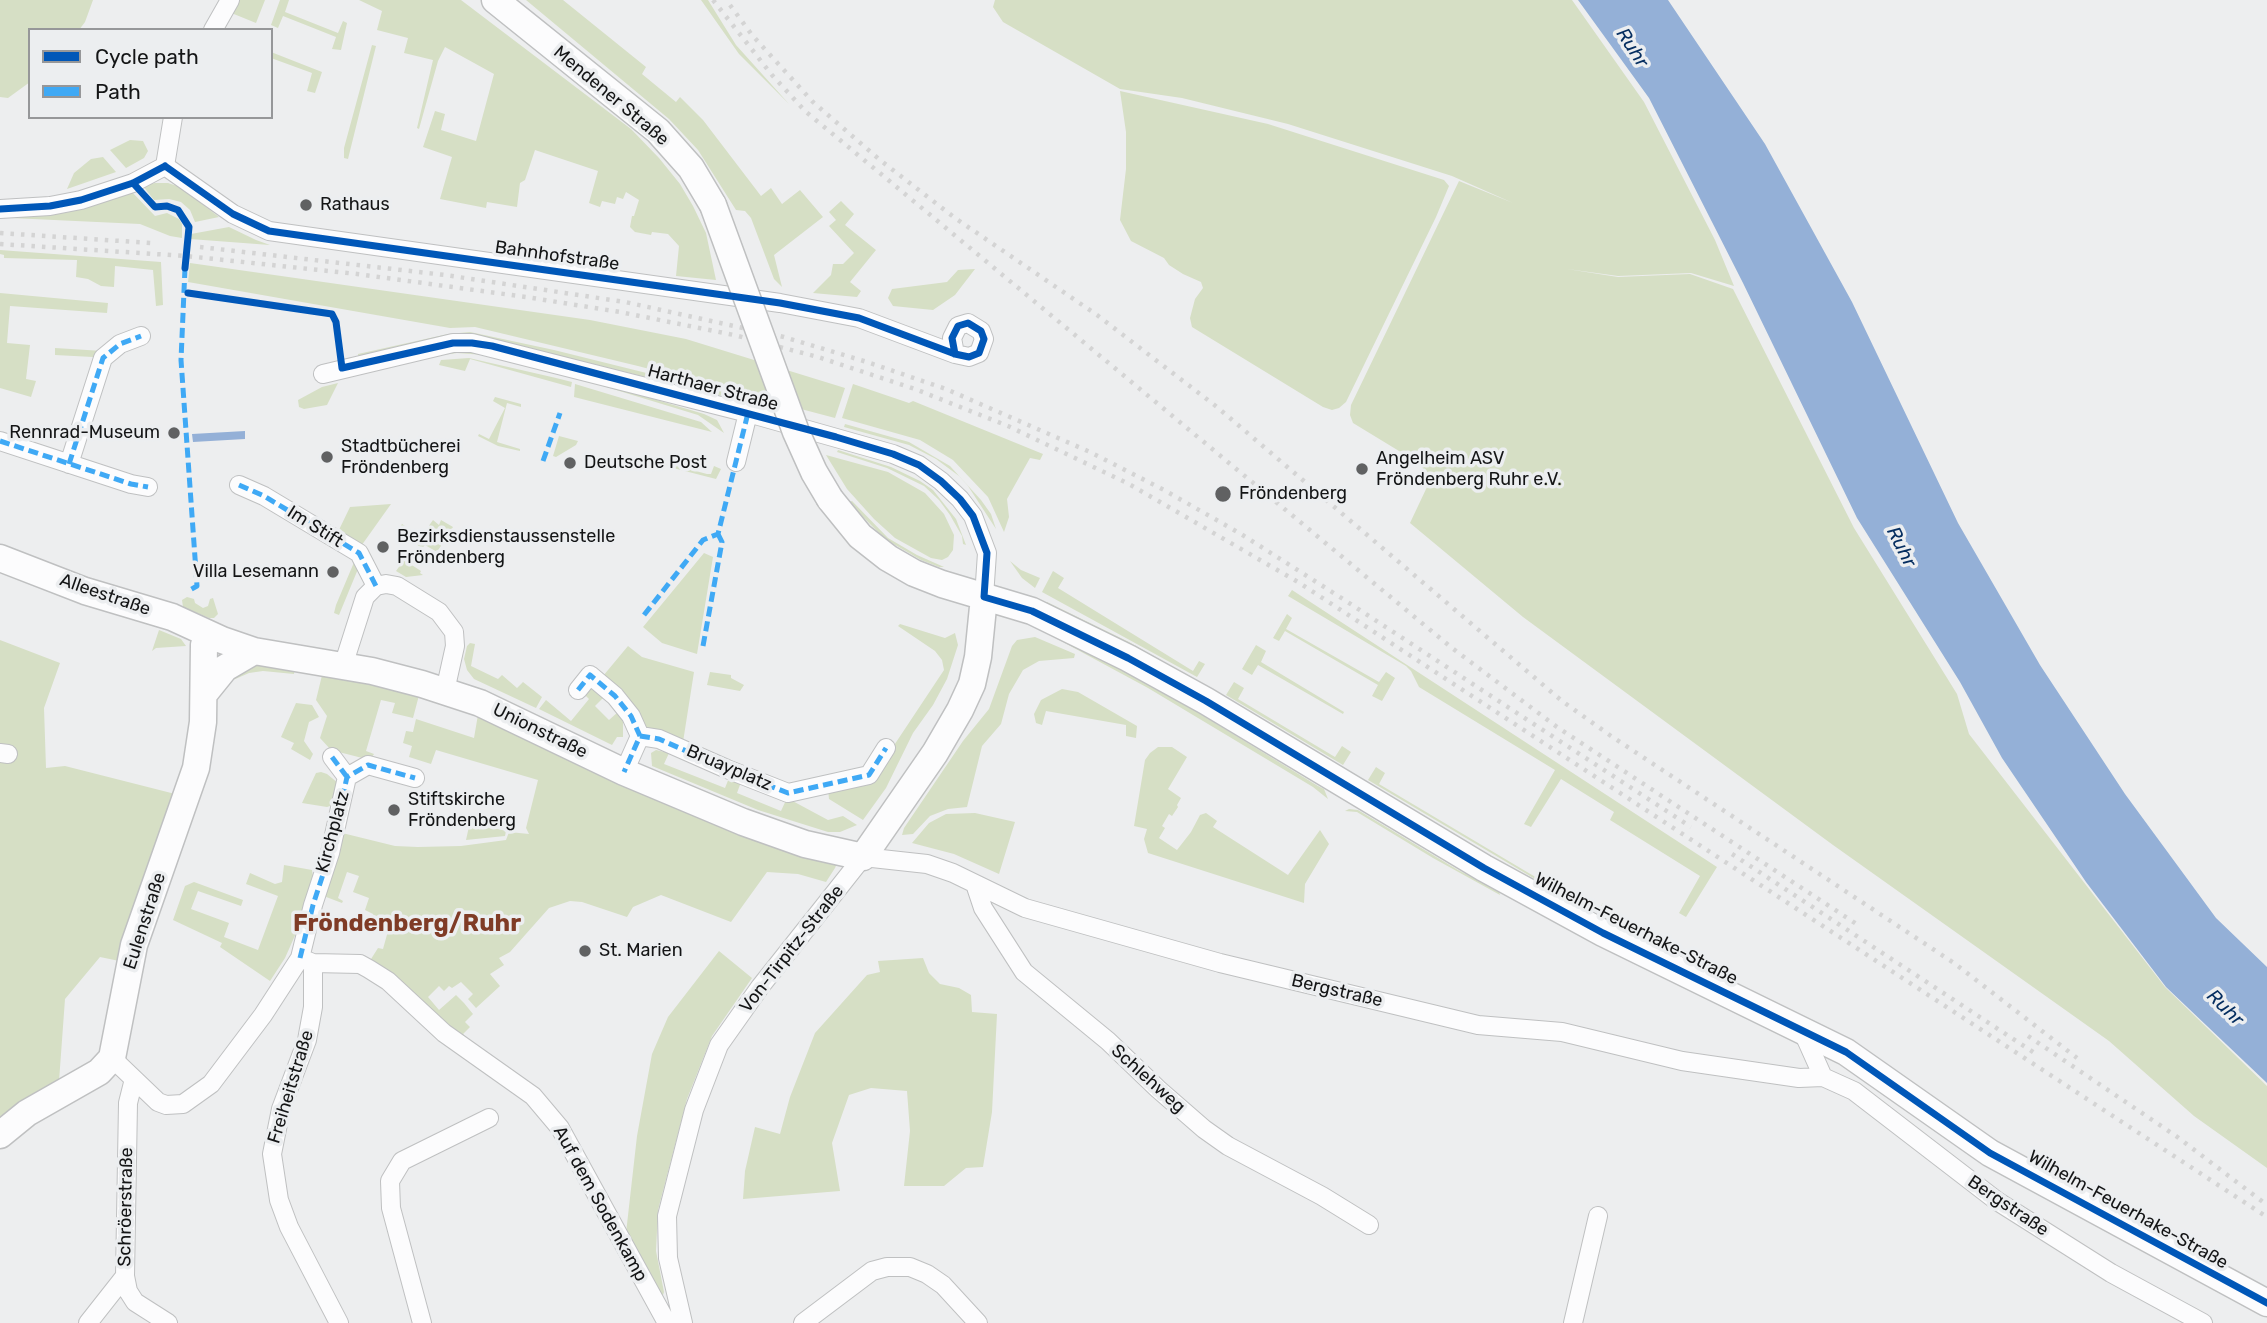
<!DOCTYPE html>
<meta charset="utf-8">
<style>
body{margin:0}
#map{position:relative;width:2267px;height:1323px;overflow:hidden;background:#edeeef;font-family:Rubik,sans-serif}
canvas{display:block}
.legend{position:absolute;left:28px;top:28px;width:245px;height:91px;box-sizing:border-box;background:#eceef0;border:2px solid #969799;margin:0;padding:9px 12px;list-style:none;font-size:21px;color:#141516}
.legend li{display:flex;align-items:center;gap:14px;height:35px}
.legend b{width:35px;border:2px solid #969799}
</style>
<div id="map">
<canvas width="2267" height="1323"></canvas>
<ul class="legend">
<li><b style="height:9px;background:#0057b8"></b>Cycle path</li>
<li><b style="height:9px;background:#3fa9f5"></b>Path</li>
</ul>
</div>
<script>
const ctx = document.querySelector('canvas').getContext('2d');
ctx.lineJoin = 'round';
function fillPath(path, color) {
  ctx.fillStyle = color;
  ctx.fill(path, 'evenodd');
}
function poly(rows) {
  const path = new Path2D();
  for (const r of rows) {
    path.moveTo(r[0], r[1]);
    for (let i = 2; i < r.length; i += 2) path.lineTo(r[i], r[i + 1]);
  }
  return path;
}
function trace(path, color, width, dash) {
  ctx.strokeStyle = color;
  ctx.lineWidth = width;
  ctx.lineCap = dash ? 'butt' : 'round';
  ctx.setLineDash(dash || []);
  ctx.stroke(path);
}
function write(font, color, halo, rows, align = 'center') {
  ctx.font = font + ' Rubik,sans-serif';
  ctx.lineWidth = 7;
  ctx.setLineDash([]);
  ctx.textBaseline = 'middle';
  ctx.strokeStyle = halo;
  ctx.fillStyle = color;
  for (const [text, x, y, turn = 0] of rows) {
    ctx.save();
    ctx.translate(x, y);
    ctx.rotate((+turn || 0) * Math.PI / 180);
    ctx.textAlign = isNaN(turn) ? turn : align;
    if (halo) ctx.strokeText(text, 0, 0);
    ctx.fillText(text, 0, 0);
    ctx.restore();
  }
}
fillPath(poly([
 [0,0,93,0,85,22,79,30,30,30,30,82,8,98,0,97],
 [230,0,265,0,256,23,224,10],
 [280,0,289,0,285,12,338,33,343,21,347,23,341,50,332,49,336,37,283,16,278,28,271,25],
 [359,0,461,0,631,129,659,158,680,184,693,206,706,233,716,280,676,276,679,246,668,234,652,232,651,235,635,232,630,227,632,216,634,216,639,200,626,192,623,199,617,197,615,204,602,201,600,207,589,203,598,171,535,150,525,180,520,183,517,207,487,202,486,208,440,199,452,157,423,147,435,111,445,114,441,130,476,141,494,74,445,47,438,61,419,129,417,128,433,60,404,53,408,38,377,30,382,11],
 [526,0,563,0,646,67,642,74,676,102,680,97,703,120,761,196,771,188,782,204,800,190,823,217,774,255,782,287,774,279,751,218,745,211,736,210,698,150,669,119],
 [701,0,708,0,736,45,789,104,739,54],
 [995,0,1572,0,1644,102,1715,240,1734,286,1691,273,1618,276,1567,269,1618,277,1690,274,1733,289,1854,528,1957,694,1969,734,2165,987,2267,1086,2267,1168,2194,1116,2109,1041,1833,845,1523,617,1410,523,1427,487,1422,465,1353,423,1350,415,1351,405,1459,181,1513,203,1452,176,1288,124,1182,98,1120,89,1003,22,993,7],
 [372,45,376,46,348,159,344,158,344,148],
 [271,52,322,72,315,93,307,91,312,73,271,58],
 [1120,91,1268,124,1444,180,1449,186,1436,217,1346,402,1339,408,1332,410,1323,407,1192,327,1190,318,1195,299,1203,288,1201,282,1183,274,1169,265,1164,258,1131,241,1120,220,1126,169,1126,132],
 [130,140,143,141,148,151,144,158,126,168,110,150],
 [103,157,116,172,67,189,74,173,91,159],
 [155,183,168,183,180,187,219,217,195,222,190,210,181,202,169,199,154,200,143,186],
 [131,191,155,216,167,213,179,219,182,224,182,238,170,236,140,224,11,218,69,212],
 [841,201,854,214,845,225,876,250,850,282,861,291,857,297,813,293,831,275,833,264,843,264,854,253,829,226,836,220,829,212],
 [229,227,256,240,270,245,190,239,191,234],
 [0,250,161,262,163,305,156,306,153,270,115,266,114,287,101,286,88,279,76,277,77,260,4,258,4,255,0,254],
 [190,263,590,320,686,339,845,388,835,418,638,366,475,327,450,328,188,282],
 [975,269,955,295,933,310,893,306,888,298,892,289,947,282,958,270],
 [0,293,108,303,107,313,10,306,7,343,30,345,26,379,36,381,31,397,0,388],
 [470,332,554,350,759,401,759,405,476,335,444,337,358,356,358,354,448,334],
 [55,348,103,351,98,357,93,357,55,355],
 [461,351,478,352,563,372,704,414,717,420,724,433,698,415,567,375,485,355,457,353,443,355],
 [469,358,556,378,572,382,571,387,470,359,465,371,439,365,441,360],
 [338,383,327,405,304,409,299,407,298,400,322,387],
 [575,384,701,422,712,432,574,397],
 [853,384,909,403,913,401,1043,454,1040,460,1030,458,1007,499,1009,517,1004,532,988,497,953,460,920,440,842,418],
 [495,397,521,404,521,407,507,403,497,442,520,449,520,451,498,446,478,436,479,434,489,439,505,408,493,401],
 [845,424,909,442,950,466,981,500,991,514,996,529,968,486,959,476,936,459,909,445,844,427],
 [559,436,578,441,576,445,556,457,553,456],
 [838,450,891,467,920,481,933,490,956,519,966,545,963,544,962,536,950,515,939,500,924,486,887,468,837,452],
 [826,455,888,472,925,493,944,514,954,535,953,550,948,557,942,560,931,558,895,538,874,519,847,489],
 [643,457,707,474,711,474,714,466,721,469,716,479,642,460],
 [852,501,888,538,917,555,944,567,939,567,921,560,885,539,855,509,849,502],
 [391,504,359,549,336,536,350,507],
 [433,520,439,525,441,520,453,527,437,552,425,545,422,548,416,544],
 [402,524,416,533,408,544,395,535],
 [704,553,713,557,697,654,662,643,643,627],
 [355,560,358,569,339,615,334,613,336,605],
 [404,560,421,571,420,573,423,575,406,577,396,571],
 [1010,561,1021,570,1040,578,1035,588,1022,578],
 [1053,571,1064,578,1058,588,1193,671,1199,661,1205,664,1197,677,1042,592],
 [1292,590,1717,867,1686,917,1679,913,1700,876,1610,820,1614,812,1561,779,1531,827,1524,824,1555,770,1419,687,1411,671,1406,666,1288,596],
 [187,597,194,599,195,603,203,608,208,606,210,599,213,598,218,614,214,618,209,618,183,607,182,600],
 [1047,602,1129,642,1180,671,1179,673,1045,603],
 [1287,614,1292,618,1286,629,1379,682,1386,672,1395,678,1382,701,1372,696,1378,685,1285,631,1279,641,1273,638],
 [900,624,945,638,955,633,958,645,947,679,933,705,913,733,886,788,863,820,829,799,828,789,871,780,944,670,942,660,935,651,898,626],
 [1037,628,1126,671,1166,693,1318,786,1324,789,1328,799,1313,787,1148,688],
 [159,630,181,639,186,646,156,648,152,651],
 [1035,637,1075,654,1074,658,1039,661,1023,670,1009,694,1001,724,982,746,967,807,948,809,930,816,913,834,902,835,904,828,963,741,989,709,1012,646,1017,640],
 [0,640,60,663,44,708,46,768,65,766,187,797,129,963,100,957,65,999,58,1095,0,1135],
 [470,643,475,644,471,666,498,679,502,675,517,688,523,682,542,697,536,708,474,679,467,670,464,659,467,646],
 [1256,645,1266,651,1261,662,1344,712,1343,714,1258,665,1252,675,1242,669],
 [628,646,642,657,694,672,683,742,645,727,642,717,603,676],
 [296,658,294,674,263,671,249,673,233,680,221,673,225,668],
 [325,663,422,684,413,718,392,713,395,703,381,700,366,751,374,754,370,760,331,750,320,738,327,716,316,700],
 [710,672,731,675,731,678,744,685,740,691,707,685],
 [1234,682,1244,688,1238,699,1335,757,1342,746,1351,752,1343,765,1226,695],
 [592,688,603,698,595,706,609,720,618,712,623,717,623,737,617,737,612,745,539,709,546,700,571,721,589,699,583,693],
 [1062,689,1078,692,1137,726,1136,738,1126,736,1126,725,1046,711,1042,725,1036,723,1034,714,1041,700],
 [296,703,312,705,319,717,309,722,304,741,313,754,310,760,291,749,294,743,281,737],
 [480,703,842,852,835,868,826,882,798,874,767,872,731,922,661,895,633,907,627,917,582,902,570,901,549,908,510,952,499,958,504,965,490,974,500,986,476,1008,468,999,473,994,461,982,452,988,449,986,444,991,439,986,428,997,439,1010,456,995,464,1003,473,1014,465,1022,470,1027,463,1034,472,1043,366,967,378,948,383,949,388,931,382,928,383,922,373,919,373,914,365,910,369,898,353,892,359,876,347,872,338,898,343,901,342,903,321,895,334,831,395,846,418,847,461,846,506,840,509,832,529,834,526,828,538,780,436,750,431,764,409,757,412,746,403,743,406,731,413,732,416,719,474,738],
 [1158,747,1172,747,1187,757,1168,789,1181,798,1177,805,1178,807,1172,816,1169,814,1162,826,1165,828,1159,838,1177,850,1191,832,1200,815,1206,813,1217,821,1213,827,1288,875,1320,830,1329,844,1305,884,1304,903,1148,853,1144,839,1147,829,1134,826,1145,760,1150,753],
 [656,750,669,753,664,764,725,788,729,778,741,782,737,793,781,811,787,798,828,820,843,816,857,825,840,832,828,832,758,810,652,766,651,753],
 [1376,767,1385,773,1379,784,1596,913,1603,903,1607,909,1602,918,1579,905,1368,780],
 [321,772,327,774,338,783,333,805,327,807,302,803,316,773],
 [1349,809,1358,810,1458,870,1499,891,1500,895,1433,858,1357,812,1345,811],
 [975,813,1015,822,999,874,954,854,912,843,929,823,946,814],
 [470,822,506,831,505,836,466,840],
 [284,865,312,870,313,876,297,931,285,958,270,981,220,947,222,943,173,920,185,886,194,882,243,900,241,906,198,891,191,909,229,923,224,937,258,950,278,896,246,884,250,873,275,884,282,882],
 [719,951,752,978,712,1036,687,1099,658,1210,656,1251,664,1292,662,1298,626,1233,637,1136,652,1054,668,1017],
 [923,958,929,973,940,984,959,988,971,995,972,1012,997,1014,992,1112,983,1167,966,1168,944,1186,904,1186,910,1131,907,1091,871,1088,849,1095,832,1143,840,1191,743,1199,745,1171,755,1127,780,1134,790,1097,815,1033,867,975,880,972,878,961]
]), '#d6dfc5');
fillPath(poly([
 [1578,0,1668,0,1765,144,1852,302,1958,523,2040,665,2125,794,2216,918,2267,967,2267,1083,2166,987,2086,882,2002,758,1960,682,1857,518,1743,283,1649,98],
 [245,431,245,439,193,442,192,434]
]), '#94b0d7');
const minor = poly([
 [213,30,230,0],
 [165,166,233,214,269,231,780,303,859,318,955,354,969,357,979,353,984,339,981,331,968,323,958,326,952,338,955,354],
 [165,166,173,117],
 [0,209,50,206,81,200,133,183,165,166],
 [323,374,453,343,472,343,748,413,893,454,919,465,941,481,960,499,973,516,987,553,984,597],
 [0,441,131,484,148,487],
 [736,462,748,413],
 [69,464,103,358,120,344,141,336],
 [239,485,264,496,359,553,376,586],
 [343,666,365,597,376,586,386,584,397,586,439,612,454,632,455,646,445,691],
 [578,690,590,675,615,696,631,716,640,736,624,772],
 [640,736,659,739,727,769,788,793,869,775,886,748],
 [0,753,8,754],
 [332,757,347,777],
 [975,884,983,908,1024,972,1108,1041,1158,1089,1204,1129,1228,1146,1322,1196,1369,1225],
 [300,958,313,905,330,853,347,777,368,765,415,778],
 [313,963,313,1007,307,1040,281,1109,272,1154,279,1200,289,1227,339,1323],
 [1802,1030,1823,1077,1854,1091,1997,1201,2111,1273,2203,1323],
 [112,1058,158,1102,166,1105,183,1104,211,1084,263,1015,300,958,313,963,360,964,369,969,388,981,444,1033,533,1096,560,1128,667,1323],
 [134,1079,128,1103,125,1276,128,1291,135,1302,168,1323],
 [88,1323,125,1276],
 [422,1323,391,1208,390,1181,402,1161,489,1118],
 [683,1323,668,1258,667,1216,694,1110,719,1045,760,987,863,857,927,864,953,873,1025,908,1220,963,1478,1025,1562,1032,1682,1061,1799,1078,1823,1077],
 [803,1323,872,1271,887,1267,910,1267,927,1274,943,1285,978,1323],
 [1573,1323,1598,1216]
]);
const secondary = poly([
 [495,0,658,131,691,168,713,205],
 [830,499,860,536,888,558,914,573,942,584,1032,611,1128,658,1206,701,1484,868,1603,933,1846,1052,1990,1153,2267,1303],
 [0,558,85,591,172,617,222,640,254,651,372,671,422,684,480,703,624,772,743,822,805,844,863,857,935,753,960,710,972,684,978,657,984,597],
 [204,694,225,668,254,651],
 [0,1135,27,1113,99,1072,112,1058,134,945,196,768,203,722,204,645,208,634]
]);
trace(minor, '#bfc0c1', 20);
trace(secondary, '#bfc0c1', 29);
trace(minor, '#fcfcfd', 18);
trace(secondary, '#fcfcfd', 26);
trace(poly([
 [713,0,772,75,805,111,1452,648,1557,727,1858,925],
 [730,5,752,35,813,102,880,160,955,218,1097,315,1217,407,1562,701,1611,736,1954,963,2077,1058],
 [0,233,151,243],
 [0,244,186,256,357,274,526,297,620,312,734,335,818,357,915,389,1008,426,1129,484,1298,582,2267,1217],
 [200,247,445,275,625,302,784,337,867,362,946,389,1090,452,1164,490,1241,534,1343,599,1691,827],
 [1732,854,2036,1054],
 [2028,1036,2176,1136,2267,1205]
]), '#d4d4d4', 4.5, [3.5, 7]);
const secondaryBridge = poly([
 [713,205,796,432,814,472,830,499]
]);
trace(secondaryBridge, '#bfc0c1', 29, []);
trace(secondaryBridge, '#fcfcfd', 26);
trace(poly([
 [185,268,181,360,197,586,190,590],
 [0,441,131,484,148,487],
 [543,461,560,413],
 [69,464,103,358,120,344,141,336],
 [239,485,264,496,359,553,376,586],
 [644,615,703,540,718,534,748,413],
 [703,646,722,542,718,534],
 [578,690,590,675,615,696,631,716,640,736,624,772],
 [640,736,659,739,727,769,788,793,869,775,886,748],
 [332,757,347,777],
 [300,958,313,905,330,853,347,777,368,765,415,778]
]), '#3fa9f5', 5, [10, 5]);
trace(poly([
 [165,166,233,214,269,231,780,303,859,318,955,354,969,357,979,353,984,339,981,331,968,323,958,326,952,338,955,354],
 [133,183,155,207,167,206,178,210,189,227,185,268],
 [0,209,50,206,81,200,133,183,165,166],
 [188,293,332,314,336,322,342,368,453,343,472,343,492,346,836,437,893,454,919,465,941,481,960,499,973,516,987,553,984,597,1032,611,1128,658,1206,701,1484,868,1603,933,1846,1052,1990,1153,2267,1303]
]), '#0057b8', 7);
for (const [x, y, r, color] of [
 [306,205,7,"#606162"],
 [174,433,7,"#606162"],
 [327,457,7,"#606162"],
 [570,463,7,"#606162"],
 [1362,469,7,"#606162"],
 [1223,494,9,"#606162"],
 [383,547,7,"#606162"],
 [333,572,7,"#606162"],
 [394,810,7,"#606162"],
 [585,951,7,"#606162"]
]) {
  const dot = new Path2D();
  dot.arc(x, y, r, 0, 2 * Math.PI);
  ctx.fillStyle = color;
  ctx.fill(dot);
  trace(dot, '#eceef0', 2.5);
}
write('18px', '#141516', '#eceef0', [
 ["Mendener Straße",611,96,40],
 ["Bahnhofstraße",557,256,8],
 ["Harthaer Straße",713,388,15],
 ["Im Stift",315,527,32],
 ["Alleestraße",105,595,19],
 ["Unionstraße",540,731,26],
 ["Bruayplatz",729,768,23],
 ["Kirchplatz",333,832,-75],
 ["Eulenstraße",145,921,-72],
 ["Wilhelm-Feuerhake-Straße",1636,929,27],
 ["Von-Tirpitz-Straße",792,949,-52],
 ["Bergstraße",1337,991,13],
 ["Schlehweg",1148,1079,42],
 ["Freiheitstraße",291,1087,-73],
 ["Auf dem Sodenkamp",600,1204,61],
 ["Bergstraße",2008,1206,34],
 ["Schröerstraße",126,1207,-89],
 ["Wilhelm-Feuerhake-Straße",2128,1210,29]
]);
write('18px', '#141516', '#eceef0', [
 ["Rathaus",320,205],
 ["Rennrad-Museum",160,433,"right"],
 ["Stadtbücherei",341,447],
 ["Fröndenberg",341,468],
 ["Angelheim ASV",1376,459],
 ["Fröndenberg Ruhr e.V.",1376,480],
 ["Deutsche Post",584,463],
 ["Fröndenberg",1239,494],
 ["Bezirksdienstaussenstelle",397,537],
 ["Fröndenberg",397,558],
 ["Villa Lesemann",319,572,"right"],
 ["Stiftskirche",408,800],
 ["Fröndenberg",408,821],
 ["St. Marien",599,951]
], 'left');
write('italic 19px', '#052e60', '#eceef0', [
 ["Ruhr",1632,48,57],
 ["Ruhr",1901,547,63],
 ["Ruhr",2225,1008,44]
]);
write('bold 24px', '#7f3b26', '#eceef0', [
 ["Fröndenberg/Ruhr",407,924]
]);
</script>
